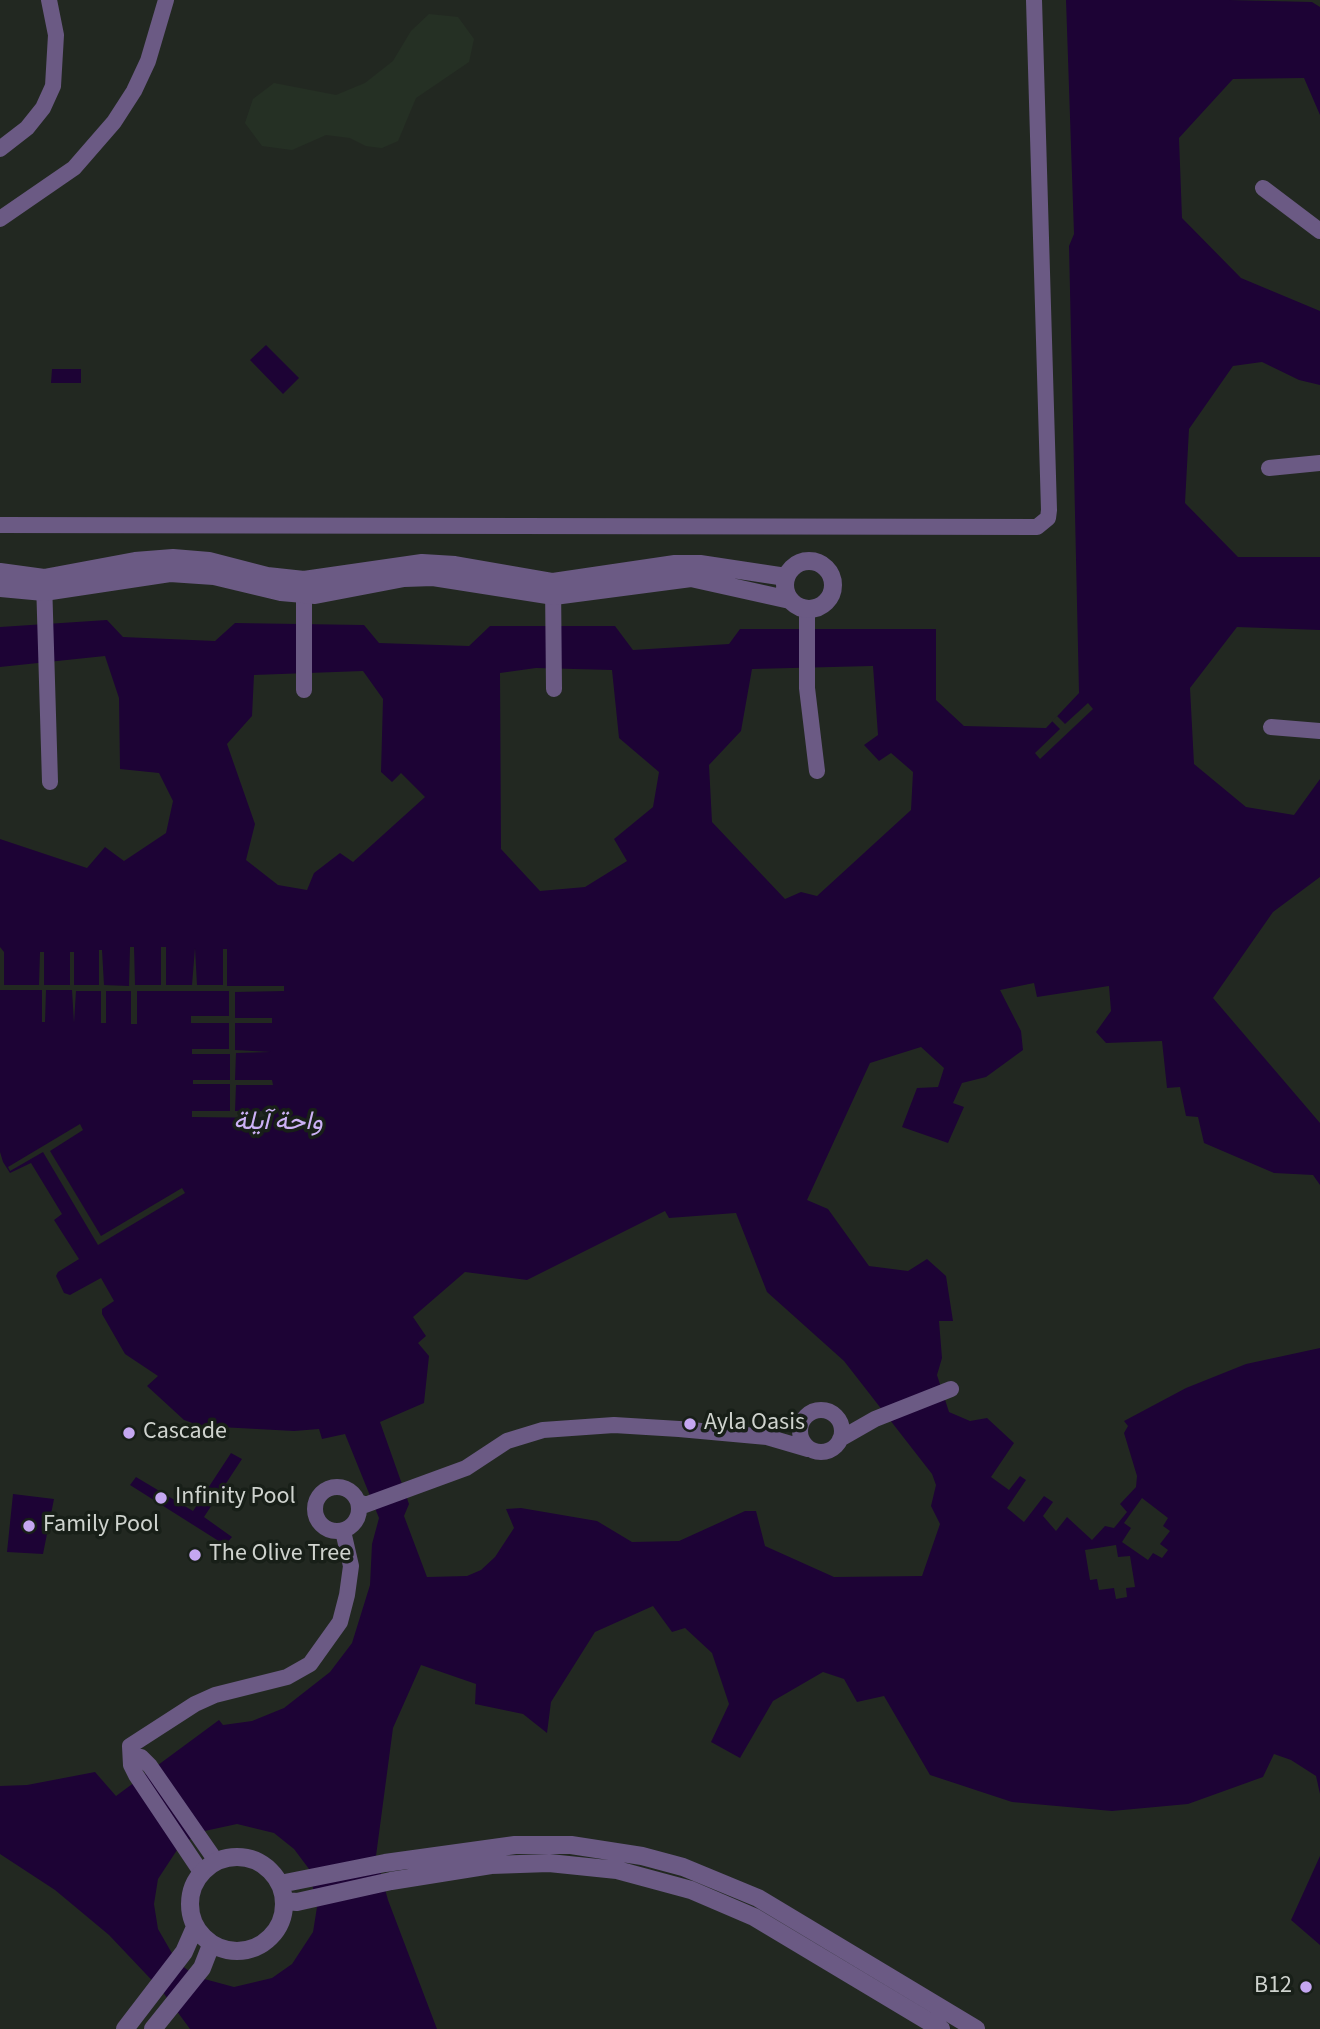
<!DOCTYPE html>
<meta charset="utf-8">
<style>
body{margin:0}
canvas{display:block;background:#222821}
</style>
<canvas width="1320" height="2029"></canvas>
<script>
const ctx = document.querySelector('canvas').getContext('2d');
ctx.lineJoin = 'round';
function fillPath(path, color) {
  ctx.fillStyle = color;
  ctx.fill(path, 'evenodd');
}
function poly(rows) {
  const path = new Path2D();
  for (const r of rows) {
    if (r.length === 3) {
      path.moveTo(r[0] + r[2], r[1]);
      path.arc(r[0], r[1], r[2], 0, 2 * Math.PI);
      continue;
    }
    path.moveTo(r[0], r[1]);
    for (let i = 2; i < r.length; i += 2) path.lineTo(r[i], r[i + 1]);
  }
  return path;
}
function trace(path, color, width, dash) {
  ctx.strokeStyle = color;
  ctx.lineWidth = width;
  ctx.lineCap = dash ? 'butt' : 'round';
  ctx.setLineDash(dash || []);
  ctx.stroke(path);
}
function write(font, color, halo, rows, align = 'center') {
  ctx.font = font + ' "Source Sans 3",Vazirmatn,sans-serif';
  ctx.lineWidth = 7;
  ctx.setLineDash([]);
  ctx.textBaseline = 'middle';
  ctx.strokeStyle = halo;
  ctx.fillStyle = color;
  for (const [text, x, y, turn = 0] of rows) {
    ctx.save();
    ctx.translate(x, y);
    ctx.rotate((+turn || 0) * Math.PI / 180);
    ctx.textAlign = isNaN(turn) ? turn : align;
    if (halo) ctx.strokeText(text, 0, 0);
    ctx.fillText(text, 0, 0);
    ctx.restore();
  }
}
fillPath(poly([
 [429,14,458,17,474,39,469,62,416,98,398,141,382,148,366,146,350,138,326,135,292,150,262,146,245,123,253,99,274,83,336,95,365,83,393,61,411,31]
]), '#253024');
fillPath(poly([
 [1066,0,1229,0,1312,2,1320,7,1320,115,1304,78,1233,79,1179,138,1182,218,1241,278,1320,311,1320,385,1299,380,1262,362,1233,366,1189,429,1185,503,1238,557,1320,557,1320,630,1237,627,1190,688,1194,764,1246,807,1294,815,1320,779,1320,877,1273,912,1213,998,1320,1123,1320,1185,1313,1175,1274,1173,1204,1143,1198,1117,1186,1116,1180,1087,1167,1088,1162,1041,1106,1043,1096,1032,1111,1011,1109,986,1037,997,1034,983,1000,990,1021,1031,1023,1050,986,1077,962,1083,953,1103,964,1107,948,1143,902,1127,917,1088,938,1087,944,1068,921,1047,870,1063,807,1200,828,1209,869,1266,908,1271,927,1259,946,1276,953,1321,939,1321,942,1358,937,1375,949,1412,970,1421,987,1418,1014,1443,991,1477,1009,1490,1020,1476,1026,1480,1007,1508,1024,1522,1044,1496,1053,1502,1043,1516,1056,1531,1067,1517,1092,1540,1105,1526,1114,1528,1127,1512,1120,1504,1136,1487,1137,1476,1124,1433,1128,1426,1124,1421,1186,1388,1246,1364,1320,1348,1320,1794,1316,1776,1291,1760,1274,1754,1263,1777,1188,1804,1112,1811,1012,1802,930,1775,884,1696,857,1702,844,1679,823,1672,773,1701,740,1758,711,1742,729,1704,712,1653,685,1628,672,1632,653,1606,595,1632,551,1702,547,1733,523,1714,475,1704,476,1684,421,1665,393,1728,376,1856,388,1900,437,2029,190,2029,162,1991,109,1935,55,1890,0,1854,0,1786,27,1785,95,1772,116,1796,219,1720,223,1725,252,1721,284,1708,330,1672,352,1643,370,1585,372,1544,379,1518,345,1434,322,1439,319,1429,294,1431,201,1426,184,1420,147,1386,158,1376,125,1354,102,1314,102,1309,114,1301,101,1278,70,1295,64,1293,56,1276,58,1272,79,1259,54,1220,62,1214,31,1163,10,1173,3,1162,0,1152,0,839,87,868,105,847,124,861,166,833,173,801,159,773,120,769,119,698,105,656,0,667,0,627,107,620,123,637,215,641,235,623,364,625,379,643,469,646,490,626,615,626,633,650,729,644,740,629,936,629,936,700,964,726,1046,728,1079,693,1069,246,1074,234],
 [873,666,878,735,864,745,879,761,891,753,913,772,911,810,817,896,801,892,785,899,712,822,709,765,741,731,752,669],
 [536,668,612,670,619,738,659,772,653,807,614,839,627,861,585,887,540,891,501,849,500,673],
 [363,671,383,699,381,772,392,782,401,773,425,797,353,862,340,853,314,873,307,890,278,885,246,860,255,824,227,744,252,716,254,675],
 [665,1211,669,1218,736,1213,767,1292,844,1361,932,1474,936,1485,931,1506,940,1524,922,1576,834,1577,765,1546,756,1511,745,1511,679,1541,632,1542,597,1521,521,1508,506,1509,514,1528,495,1557,481,1570,467,1576,427,1577,404,1516,409,1504,380,1422,424,1403,429,1356,418,1343,426,1336,413,1317,465,1272,527,1280],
 [1142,1498,1168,1518,1163,1526,1170,1531,1160,1544,1168,1550,1162,1558,1153,1553,1148,1560,1122,1542,1131,1528,1124,1523],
 [1116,1545,1118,1557,1130,1556,1135,1587,1126,1588,1127,1597,1116,1599,1114,1588,1099,1590,1097,1579,1090,1580,1085,1550],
 [237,1824,274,1833,294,1849,309,1869,317,1907,313,1932,292,1964,272,1978,234,1987,197,1977,177,1962,158,1929,154,1904,158,1879,179,1847,200,1832],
 [266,345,299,378,283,394,250,360],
 [52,369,81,369,81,383,51,383],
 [231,1453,242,1459,204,1517,232,1537,225,1545,130,1485,136,1477,193,1511],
 [13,1494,54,1499,43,1554,7,1552],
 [1320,1856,1320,1945,1291,1920]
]), '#1d0335');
fillPath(poly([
 [1088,703,1093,709,1040,759,1035,753,1060,729,1052,721,1057,716,1065,724],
 [0,947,4,952,4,985,39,985,40,952,44,952,44,985,70,985,70,952,74,952,74,985,99,985,99,950,102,950,104,985,129,986,130,947,134,947,135,985,161,985,161,947,166,947,166,985,192,985,195,948,197,985,223,985,223,949,227,949,227,986,284,986,284,991,235,992,235,1018,272,1018,272,1023,235,1023,235,1050,271,1052,236,1053,235,1080,272,1080,273,1085,236,1085,235,1111,273,1111,273,1118,192,1117,192,1111,230,1111,230,1084,193,1084,193,1080,230,1080,230,1054,192,1054,192,1049,229,1049,229,1023,191,1023,191,1016,229,1016,229,991,137,991,137,1024,131,1024,131,991,106,991,106,1023,101,1023,101,991,76,991,74,1023,72,990,46,990,45,1022,42,1022,42,990,0,990],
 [80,1124,83,1130,50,1151,101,1236,182,1188,185,1193,98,1245,43,1152,10,1171,8,1167]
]), '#222821');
trace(poly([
 [0,149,27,128,43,108,53,86,56,35,49,0],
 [1263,188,1320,231],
 [0,219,74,168,114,122,134,91,148,61,166,0],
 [1269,468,1320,463],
 [0,525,1037,527,1048,518,1049,510,1034,0],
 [44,581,50,782],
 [304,581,304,690],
 [553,583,554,689],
 [807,609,807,688,817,771],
 [1271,727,1320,731],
 [821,1431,21],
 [840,1439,875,1419,951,1389],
 [337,1509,22],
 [359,1502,365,1505,466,1468,507,1441,543,1430,614,1425,679,1429,767,1437,808,1449],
 [132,1756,141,1757,150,1766,216,1861],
 [201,1872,136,1775,131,1765,130,1746,195,1704,215,1695,287,1677,310,1664,340,1622,347,1595,351,1566,343,1531]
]), '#6b5a84', 16);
trace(poly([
 [809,585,24],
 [0,572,44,578,135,561,173,558,209,561,267,576,304,580,422,563,455,565,553,582,675,564,700,564,786,577],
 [0,588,44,592,170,573,214,576,281,592,315,595,404,578,433,577,554,596,691,578,790,600],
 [237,1904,47],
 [280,1884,385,1863,515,1845,571,1845,642,1856,683,1867,758,1898,976,2029],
 [284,1901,297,1902,391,1881,491,1865,549,1863,617,1870,691,1890,754,1917,941,2029],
 [125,2029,184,1952,195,1927],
 [153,2029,202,1968,211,1945]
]), '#6b5a84', 18);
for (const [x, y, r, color] of [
 [690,1424,7,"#c5a7f1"],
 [129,1433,7,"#c5a7f1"],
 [161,1498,7,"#c5a7f1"],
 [29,1526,7,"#c5a7f1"],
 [195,1555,7,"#c5a7f1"],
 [1306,1987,7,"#c5a7f1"]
]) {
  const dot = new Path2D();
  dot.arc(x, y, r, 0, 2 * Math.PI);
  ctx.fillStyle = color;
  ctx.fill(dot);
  trace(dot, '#181f18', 2.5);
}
write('24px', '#cfd3ce', '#181f18', [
 ["Ayla Oasis",704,1424],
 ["Cascade",143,1433],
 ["Infinity Pool",175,1498],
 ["Family Pool",43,1526],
 ["The Olive Tree",209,1555],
 ["B12",1292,1987,"right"]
], 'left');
write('italic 26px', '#ccb1f5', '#181f18', [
 ["واحة آيلة",278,1123]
]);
</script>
